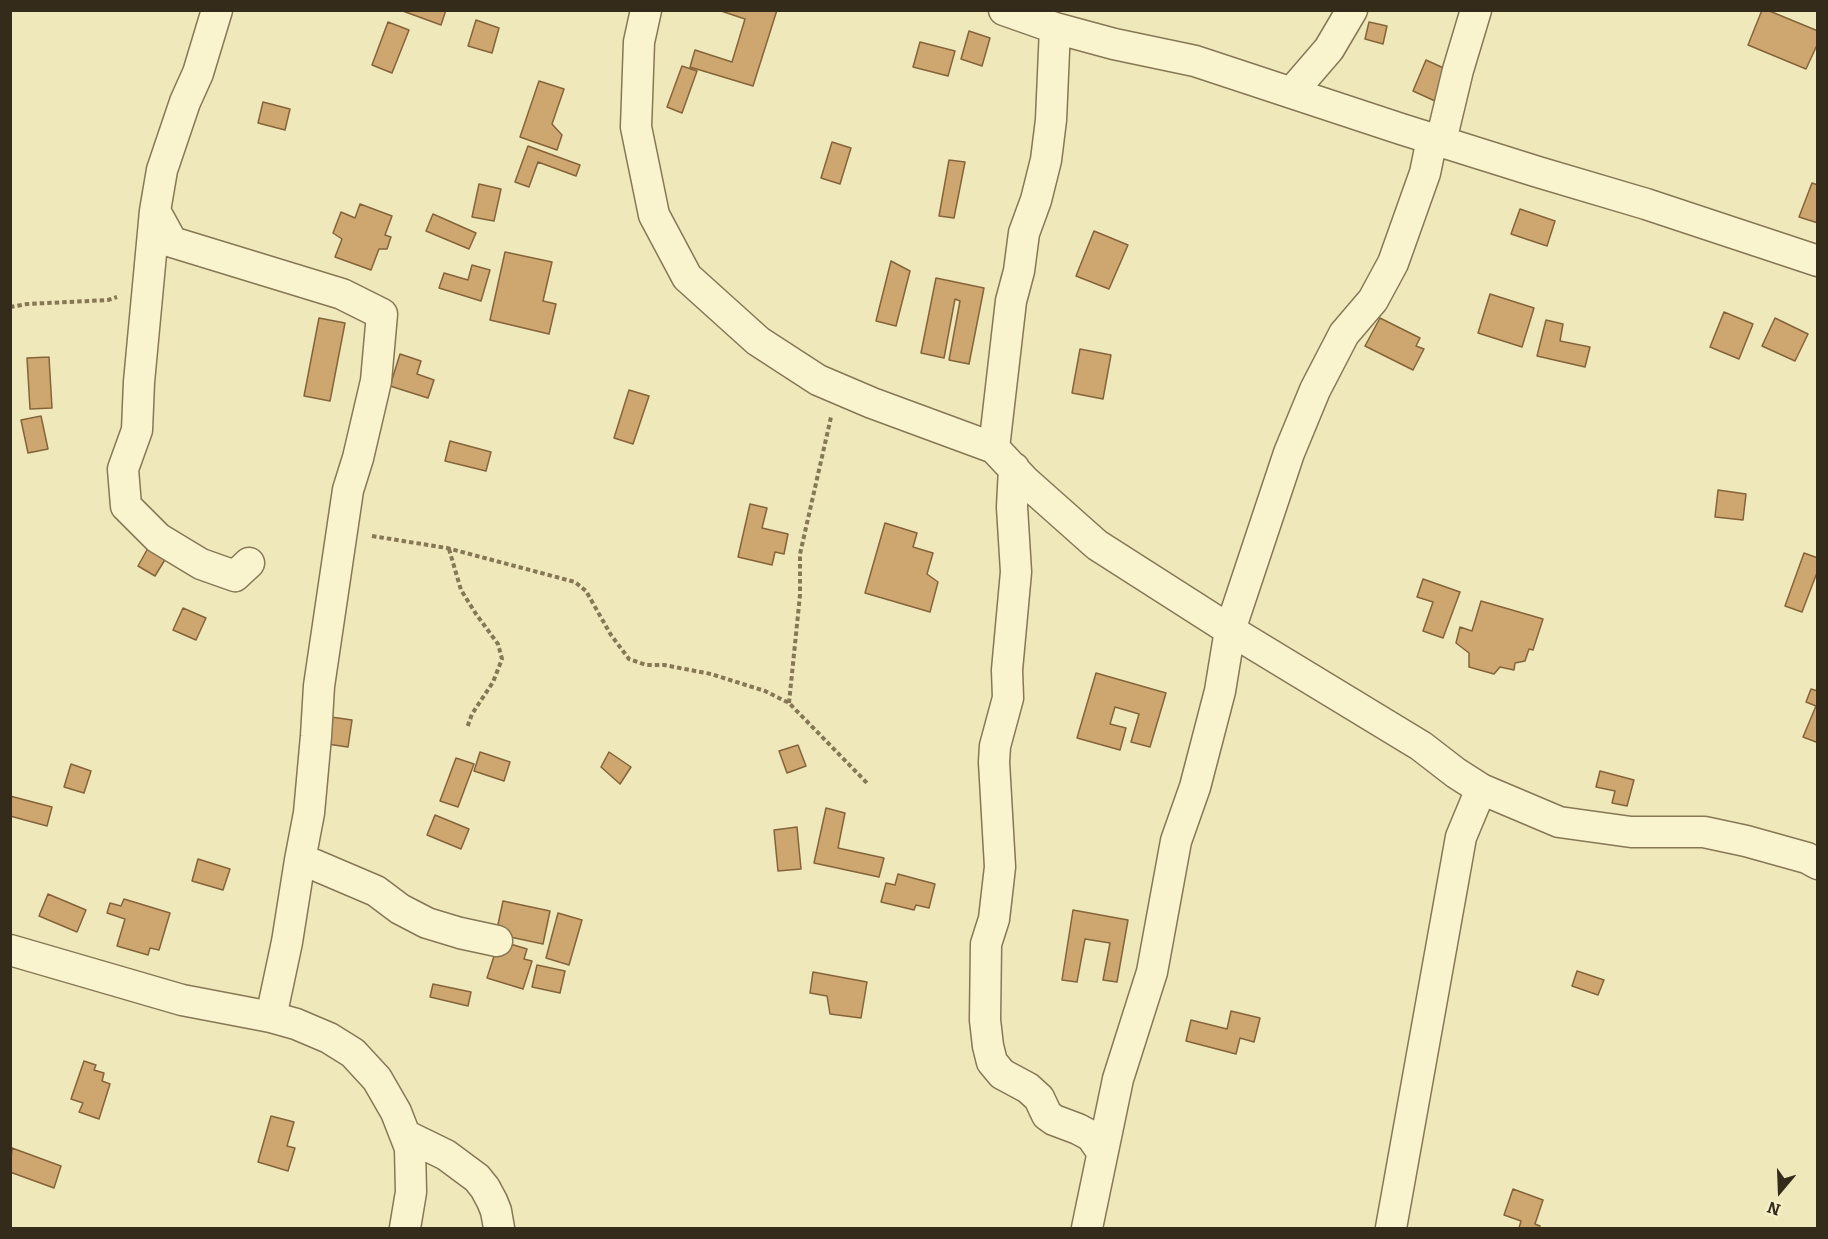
<!DOCTYPE html>
<style>
body{margin:0}
#map{position:relative;width:1828px;height:1239px;overflow:hidden;background:#eee8bb;font-family:Bitter,serif}
canvas{display:block}
.frame{position:absolute;inset:0;border:12px solid #342b1a;pointer-events:none}
.north{position:absolute;left:1750px;top:1161px;width:60px;height:60px;-webkit-text-stroke:4px #f6f0ca;paint-order:stroke;rotate:199deg;font-size:16px;font-weight:700;line-height:24px;text-align:center;color:#342b1a}
.north::after{content:'';display:block;margin:auto;width:21px;height:27px;background:#342b1a;clip-path:polygon(50% 0,100% 100%,50% 72%,0 100%)}
</style>
<div id="map">
<canvas width="1828" height="1239"></canvas>
<div class="frame"></div>
<div class="north">N</div>
</div>
<script>
const ctx = document.querySelector('canvas').getContext('2d');
ctx.lineJoin = 'round';
function fillPath(path, color) {
  ctx.fillStyle = color;
  ctx.fill(path, 'evenodd');
}
function poly(rows) {
  const path = new Path2D();
  for (const r of rows) {
    path.moveTo(r[0], r[1]);
    for (let i = 2; i < r.length; i += 2) path.lineTo(r[i], r[i + 1]);
  }
  return path;
}
function trace(path, color, width, dash) {
  ctx.strokeStyle = color;
  ctx.lineWidth = width;
  ctx.lineCap = dash ? 'butt' : 'round';
  ctx.setLineDash(dash || []);
  ctx.stroke(path);
}
const building = poly([
 [400,10,446,10,441,25,400,10],
 [777,10,753,86,690,67,695,50,732,62,745,19,718,10,777,10],
 [1762,10,1767,10,1818,31,1818,43,1806,69,1748,45,1762,10],
 [476,20,499,28,492,53,468,46,476,20],
 [388,22,409,30,392,73,372,65,388,22],
 [1369,22,1387,26,1383,44,1365,39,1369,22],
 [969,31,990,38,982,66,961,59,969,31],
 [920,42,955,51,948,76,913,67,920,42],
 [1426,60,1448,70,1435,101,1413,91,1426,60],
 [682,66,697,71,682,113,667,107,682,66],
 [539,81,564,89,552,124,562,135,557,150,520,137,539,81],
 [263,102,290,109,285,130,258,123,263,102],
 [832,142,851,148,840,184,821,178,832,142],
 [528,146,580,165,576,176,538,162,529,187,515,182,528,146],
 [949,160,965,162,954,218,939,216,949,160],
 [1812,183,1818,185,1818,223,1799,217,1812,183],
 [479,184,501,189,494,221,472,217,479,184],
 [360,204,392,216,385,235,391,237,387,249,379,249,371,270,335,257,342,239,333,233,341,212,355,218,360,204],
 [1520,209,1555,221,1547,246,1511,234,1520,209],
 [433,214,476,233,469,249,426,231,433,214],
 [1094,231,1128,245,1109,289,1076,276,1094,231],
 [505,252,552,262,543,301,556,304,549,334,490,320,505,252],
 [891,261,910,271,896,326,876,321,891,261],
 [472,265,490,270,481,301,439,288,444,273,468,280,472,265],
 [936,278,984,288,969,364,949,360,960,301,955,299,944,358,921,353,936,278],
 [1490,294,1534,308,1522,347,1478,333,1490,294],
 [1724,312,1753,324,1739,359,1710,347,1724,312],
 [319,318,345,323,330,401,304,396,319,318],
 [1380,318,1420,338,1416,346,1424,349,1413,370,1365,346,1380,318],
 [1775,318,1808,334,1795,361,1762,346,1775,318],
 [1546,320,1563,324,1560,341,1590,347,1585,367,1537,356,1546,320],
 [1080,349,1111,355,1103,399,1072,393,1080,349],
 [400,354,421,361,417,374,434,380,428,398,390,386,400,354],
 [49,357,52,408,30,409,27,358,49,357],
 [629,390,649,396,633,444,614,438,629,390],
 [41,416,48,449,28,453,21,420,41,416],
 [450,441,491,452,486,471,445,461,450,441],
 [1718,490,1746,494,1743,520,1715,517,1718,490],
 [750,504,767,508,762,528,788,534,784,554,775,552,772,565,738,557,750,504],
 [885,523,917,533,913,547,933,553,927,574,938,582,930,612,865,593,885,523],
 [148,548,166,558,155,576,138,566,148,548],
 [1804,553,1818,558,1818,570,1802,612,1785,606,1804,553],
 [1423,579,1460,592,1443,638,1423,631,1433,602,1417,597,1423,579],
 [1481,601,1543,619,1533,650,1529,649,1525,661,1515,663,1514,670,1500,667,1494,674,1469,667,1469,653,1456,643,1460,627,1472,631,1481,601],
 [183,608,206,618,196,640,173,630,183,608],
 [1096,673,1166,693,1150,747,1131,742,1139,714,1115,707,1110,724,1126,728,1120,750,1077,738,1096,673],
 [1811,689,1818,691,1818,738,1816,742,1803,737,1816,706,1806,702,1811,689],
 [324,716,352,720,348,747,320,743,324,716],
 [798,745,806,766,787,773,779,751,798,745],
 [480,752,510,762,504,781,474,771,480,752],
 [609,752,631,767,620,784,601,767,609,752],
 [456,758,474,764,458,807,440,801,456,758],
 [71,764,91,771,84,793,64,787,71,764],
 [1600,771,1634,780,1627,806,1612,803,1615,791,1596,787,1600,771],
 [10,796,52,807,47,826,10,816,10,796],
 [826,808,845,813,838,848,884,858,879,877,814,863,826,808],
 [435,815,469,829,461,849,427,835,435,815],
 [797,827,801,869,778,871,774,830,797,827],
 [198,859,230,869,223,890,192,881,198,859],
 [898,874,935,884,929,908,916,905,914,910,881,902,886,883,895,885,898,874],
 [48,894,86,910,77,932,39,916,48,894],
 [124,899,170,913,159,950,150,948,148,955,117,946,125,919,107,913,110,903,121,906,124,899],
 [503,901,550,911,543,944,496,934,503,901],
 [1073,910,1128,920,1117,982,1103,980,1110,943,1085,939,1077,982,1062,980,1073,910],
 [558,913,582,920,569,965,546,958,558,913],
 [507,943,527,949,524,959,532,961,523,989,487,978,495,953,503,955,507,943],
 [537,965,565,971,560,993,532,987,537,965],
 [1577,971,1604,980,1598,995,1572,986,1577,971],
 [813,972,867,982,861,1018,830,1014,827,996,810,993,813,972],
 [433,984,471,992,468,1006,430,997,433,984],
 [1231,1011,1260,1018,1254,1042,1240,1038,1236,1054,1186,1041,1191,1020,1227,1029,1231,1011],
 [84,1061,96,1065,94,1070,104,1073,102,1081,110,1084,99,1119,79,1112,83,1103,71,1099,84,1061],
 [271,1116,294,1122,287,1146,295,1148,288,1171,258,1162,271,1116],
 [12,1148,61,1166,54,1188,10,1172,12,1148],
 [1513,1189,1543,1200,1535,1224,1540,1226,1539,1228,1519,1228,1521,1221,1504,1215,1513,1189]
]);
fillPath(building, '#cea66f');
trace(building, '#85643a', 1.5);
const minor = poly([
 [217,10,198,73,185,102,162,170,155,211,172,242,342,294,382,314,376,381,358,458,348,490,319,686,316,736,309,813,300,860,287,942,271,1017],
 [646,10,639,42,636,127,654,215,687,277,758,341,818,380,872,403,994,448,1025,481,1097,545,1230,630,1421,746,1456,773,1481,789,1461,837,1391,1228],
 [1004,10,1055,28,1114,44,1195,61,1401,129,1538,172,1646,204,1818,261],
 [1292,92,1329,49,1352,10],
 [1441,141,1458,70,1476,10],
 [155,211,139,382,137,430,123,469,126,506,158,538,201,564,235,576,249,563],
 [994,448,1011,301,1019,271,1024,233,1036,200,1046,160,1051,120,1055,28],
 [1014,468,1012,507,1016,572,1007,670,1008,698,995,746,994,762,1000,867,994,919,986,944,985,1020,988,1046,992,1062,1002,1074,1028,1088,1039,1098,1047,1115,1054,1120,1078,1129,1091,1136,1102,1152],
 [1481,789,1559,822,1631,832,1704,832,1746,841,1807,858,1818,864],
 [300,860,315,865,376,891,400,909,427,923,460,933,497,941],
 [10,950,182,1000,271,1017,296,1024,329,1038,353,1053,377,1079,396,1112,410,1148,411,1192,405,1228],
 [405,1135,446,1155,477,1178,485,1188,492,1201,496,1211,499,1228],
 [1087,1228,1118,1079,1152,972,1176,841,1195,787,1220,691,1230,630,1289,453,1315,390,1344,334,1373,300,1393,263,1425,173,1432,139]
]);
trace(minor, '#867755', 33);
trace(poly([
 [10,307,27,304,108,300,117,297],
 [372,536,447,548,575,582,586,591,611,635,629,659,646,665,664,665,711,674,765,691,789,703,867,783],
 [449,549,461,590,476,614,498,644,502,659,493,682,472,714,467,728],
 [789,703,800,595,800,554,831,417]
]), '#867755', 4, [4.5, 3]);
trace(minor, '#faf4ce', 30);
</script>
